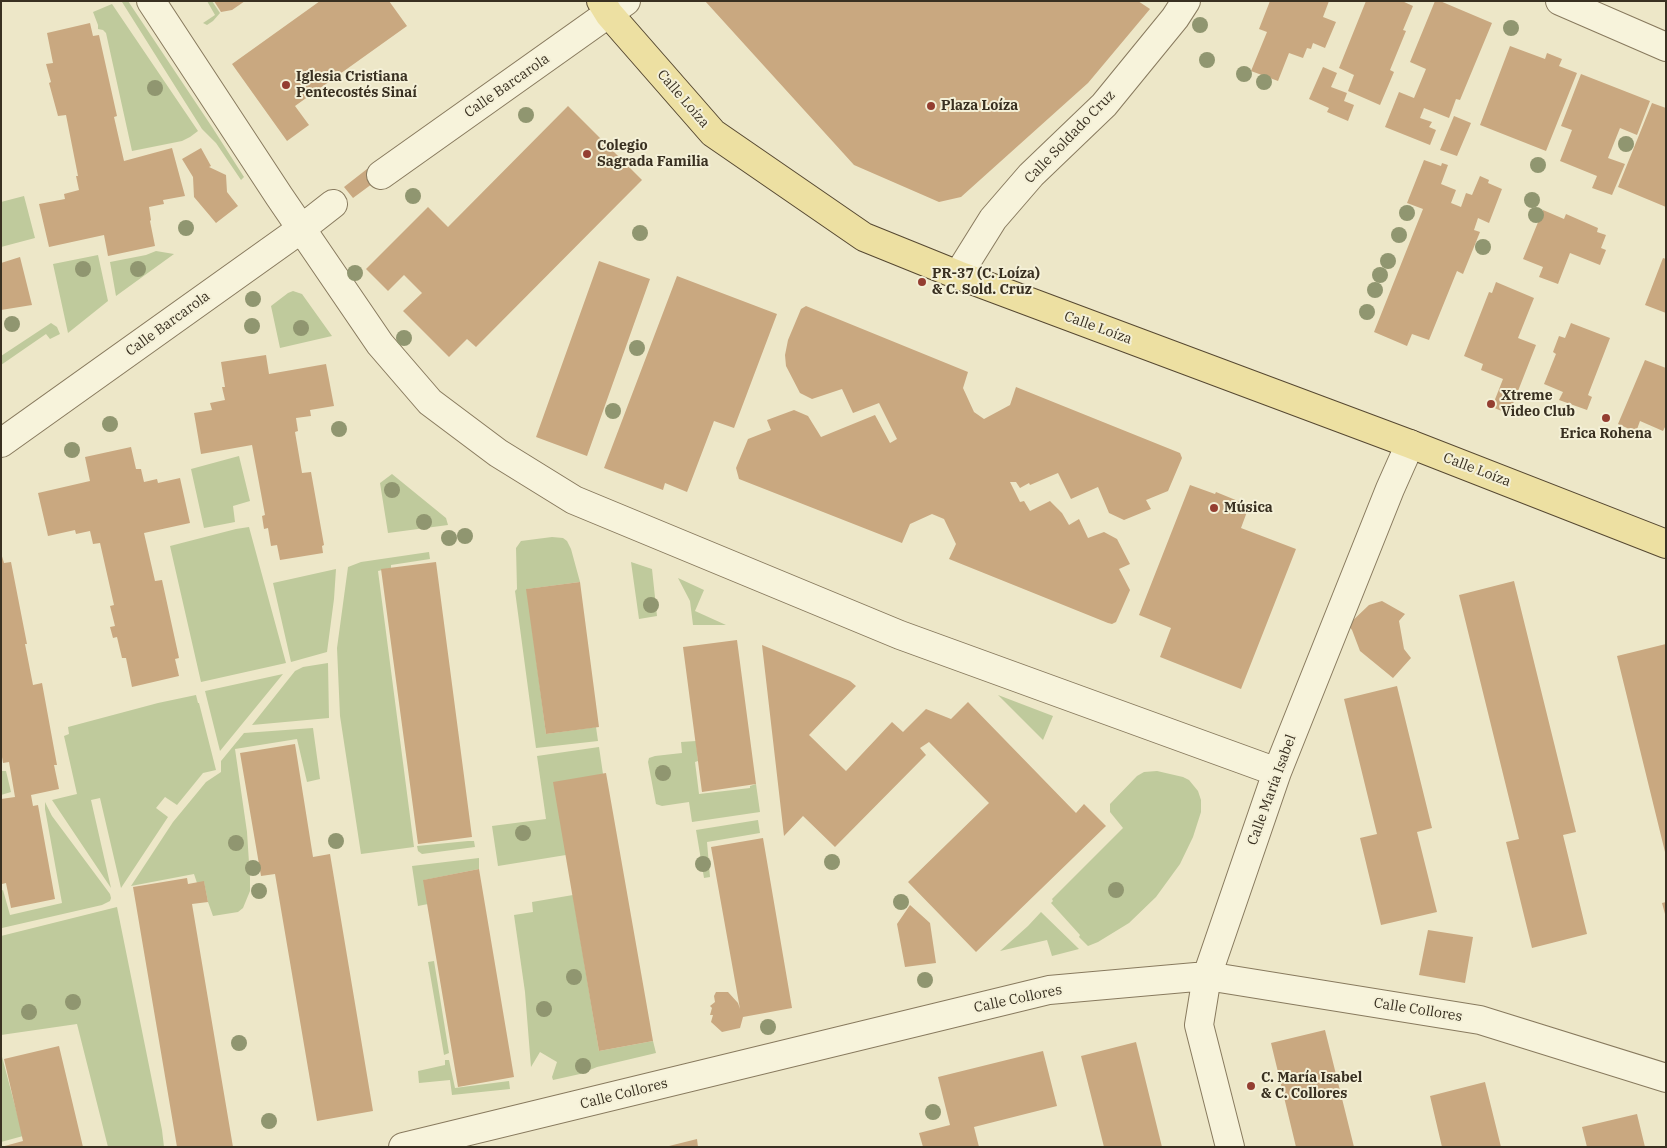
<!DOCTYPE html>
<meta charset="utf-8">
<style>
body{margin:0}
#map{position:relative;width:1667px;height:1148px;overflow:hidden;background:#ede7c8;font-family:"IBM Plex Serif",serif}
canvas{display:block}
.frame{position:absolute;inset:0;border:2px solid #393021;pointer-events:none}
</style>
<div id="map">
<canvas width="1667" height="1148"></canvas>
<div class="frame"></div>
</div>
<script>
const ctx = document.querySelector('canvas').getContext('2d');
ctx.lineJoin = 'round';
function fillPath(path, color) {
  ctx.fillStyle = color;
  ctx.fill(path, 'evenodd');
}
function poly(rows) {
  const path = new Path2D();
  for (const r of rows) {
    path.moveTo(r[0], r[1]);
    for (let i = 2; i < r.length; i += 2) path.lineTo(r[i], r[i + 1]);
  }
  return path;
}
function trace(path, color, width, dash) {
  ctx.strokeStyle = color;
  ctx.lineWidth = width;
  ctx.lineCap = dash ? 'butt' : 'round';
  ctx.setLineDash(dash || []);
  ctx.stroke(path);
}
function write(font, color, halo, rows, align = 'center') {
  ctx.font = font + ' "IBM Plex Serif",serif';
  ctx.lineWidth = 4;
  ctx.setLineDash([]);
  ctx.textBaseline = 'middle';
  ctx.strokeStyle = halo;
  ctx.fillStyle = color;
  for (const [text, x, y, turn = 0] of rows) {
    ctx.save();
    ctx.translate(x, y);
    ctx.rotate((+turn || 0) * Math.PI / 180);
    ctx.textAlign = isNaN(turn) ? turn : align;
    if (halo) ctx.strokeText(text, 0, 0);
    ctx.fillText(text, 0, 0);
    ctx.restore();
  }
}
fillPath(poly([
 [124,1,128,1,212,127,244,177,241,180,216,143,202,129,122,2],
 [207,1,212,1,220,13,213,21,207,25,203,23,215,15],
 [112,4,198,131,190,137,182,141,132,151,106,33,103,30,98,29,98,25,93,12],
 [24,196,35,238,1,247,1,202],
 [156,251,174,254,116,296,110,262,146,255],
 [98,255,108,301,68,333,53,264],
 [293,291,302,294,332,336,280,348,271,306,288,293],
 [51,323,57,327,60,334,50,339,46,334,1,365,1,356],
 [239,456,250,501,233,506,235,522,204,528,191,469],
 [392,474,446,518,448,525,388,533,380,483],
 [249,527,286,663,201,682,170,546,236,529],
 [552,537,563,538,567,541,571,549,580,582,527,589,546,734,596,727,598,741,536,748,515,591,517,589,516,548,521,541],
 [429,552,430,559,391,565,391,568,378,571,414,847,361,854,340,716,337,648,348,567,361,562],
 [631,562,652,569,657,616,639,619],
 [336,569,334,599,327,652,291,662,273,583],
 [678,578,704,590,695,611,726,625,693,625,690,601],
 [328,663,329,718,252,725,295,671,303,667],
 [283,674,220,751,205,691],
 [196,695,198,703,199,703,216,770,203,773,177,805,165,797,156,808,168,817,121,888,100,798,91,800,111,888,52,800,77,794,64,736,69,734,68,727,158,703],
 [998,695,1053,716,1043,740],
 [313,728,320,779,307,782,297,739,235,749,247,832,250,878,250,891,243,908,238,912,213,916,208,902,204,882,197,883,194,874,131,886,173,822,206,782,221,772,221,761,244,733],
 [696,741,698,761,695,762,699,794,750,788,750,786,756,784,760,812,692,822,689,802,662,806,656,804,648,762,649,758,655,756,682,753,681,742],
 [599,747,603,774,566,855,498,866,492,826,546,819,537,756],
 [1,771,6,771,11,792,1,795],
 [1157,771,1183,777,1189,780,1198,791,1201,800,1201,812,1193,837,1180,864,1156,897,1129,923,1098,942,1088,946,1079,937,1080,935,1051,903,1053,901,1052,899,1123,828,1110,812,1110,804,1137,776,1144,772],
 [45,802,52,816,110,894,111,898,110,901,102,905,2,928,1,891,3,890,10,915,62,903,45,809],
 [758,820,760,833,707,842,710,877,704,878,696,830],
 [468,841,474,841,475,847,422,854,418,851,417,846],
 [479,858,479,869,424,880,428,904,418,906,412,866],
 [573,895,599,1051,653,1041,656,1053,597,1067,580,1074,553,1080,552,1077,557,1062,540,1052,531,1067,525,992,514,915,533,912,532,902],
 [117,907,162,1130,164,1147,108,1147,77,1024,1,1035,1,936],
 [1041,912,1079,949,1052,956,1047,940,1000,951,1028,926],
 [434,961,449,1053,444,1055,428,962],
 [1,1053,23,1136,1,1142],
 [445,1060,449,1060,455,1088,509,1081,510,1089,452,1095,450,1080,419,1083,418,1071,445,1065]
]), '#bfca9c');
fillPath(poly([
 [214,1,245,1,232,10,221,12],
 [320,1,389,1,407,26,295,106,309,125,287,141,232,64],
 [705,1,1138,1,1150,9,1088,83,961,197,939,202,854,165],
 [1270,1,1329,1,1323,17,1336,22,1325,48,1313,43,1311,49,1307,48,1303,58,1289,53,1278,81,1251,71,1267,32,1259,29],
 [1366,1,1402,1,1413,6,1403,30,1406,31,1390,70,1394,72,1380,105,1348,91,1354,75,1339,68],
 [1435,1,1440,1,1492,23,1460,100,1456,99,1449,118,1424,108,1420,118,1432,122,1429,127,1436,130,1430,145,1385,127,1399,92,1414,98,1426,69,1410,62],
 [90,23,93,36,99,35,117,116,114,117,124,161,172,148,185,196,163,200,164,204,149,207,151,220,150,221,155,246,108,256,104,235,49,247,39,204,65,199,64,194,79,190,76,176,78,176,66,115,58,116,49,83,51,82,46,64,53,63,47,33],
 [1510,46,1545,59,1547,53,1562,59,1559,66,1577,73,1546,151,1480,125],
 [1323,67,1337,73,1331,87,1347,93,1344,101,1354,105,1348,121,1327,112,1329,108,1309,99],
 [1581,74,1650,101,1637,135,1620,128,1608,158,1625,164,1612,195,1592,188,1597,176,1560,161,1572,130,1561,126],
 [1652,103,1666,108,1666,207,1618,187],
 [568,106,642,180,476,347,467,339,449,357,403,311,422,293,404,275,388,291,366,269,428,207,448,227],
 [1454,116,1471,123,1457,156,1440,150],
 [201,148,211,166,209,167,226,175,227,192,238,206,216,223,194,197,193,177,182,159],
 [1424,160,1441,166,1442,163,1448,165,1441,184,1456,190,1451,203,1461,207,1466,193,1472,195,1480,176,1489,180,1488,183,1502,189,1489,223,1478,218,1474,230,1480,232,1463,274,1457,271,1429,340,1412,334,1407,346,1374,332,1423,209,1407,203],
 [367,169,376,181,353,198,344,187],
 [1543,210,1564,219,1566,214,1598,228,1597,232,1606,235,1601,248,1606,250,1600,265,1570,253,1558,284,1539,277,1543,267,1523,259],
 [20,257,32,305,1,310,1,263],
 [1663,258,1666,259,1666,313,1645,305],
 [599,261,650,279,587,456,536,437],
 [677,276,777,314,734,428,714,421,687,492,665,483,663,490,604,468],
 [1496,282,1534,298,1518,338,1536,345,1509,414,1492,407,1503,379,1481,370,1483,364,1464,356,1489,292,1492,293],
 [806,306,968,372,963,388,974,412,984,419,1010,405,1016,387,1180,453,1182,458,1168,491,1146,500,1151,509,1124,520,1109,513,1098,487,1071,499,1058,473,1030,485,1029,483,1020,488,1016,482,1010,482,1020,502,1024,501,1030,511,1050,501,1062,513,1069,525,1079,519,1088,538,1104,532,1117,539,1130,564,1119,569,1130,590,1116,622,1112,624,1108,623,949,559,956,544,944,519,932,514,910,524,902,543,739,479,736,468,748,439,771,430,767,420,794,410,808,416,821,437,875,415,890,443,897,439,879,403,853,413,842,389,812,399,800,393,786,366,785,355,788,340,801,309],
 [1571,323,1610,338,1588,395,1592,397,1587,410,1559,400,1563,392,1544,384,1556,354,1553,352,1559,336,1565,338],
 [266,355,269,374,326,364,334,406,310,410,311,416,296,418,298,431,295,432,302,473,311,472,324,545,322,546,323,553,280,560,277,545,271,546,268,528,264,529,262,516,265,515,252,445,201,454,194,413,212,410,210,403,225,400,222,387,225,387,221,362],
 [1645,360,1666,368,1666,425,1663,431,1640,421,1636,432,1618,424],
 [131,447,136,469,141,469,144,482,157,479,158,483,180,478,190,523,144,533,155,581,162,580,179,658,175,659,179,676,132,687,126,658,122,658,117,637,113,638,110,627,115,626,110,606,114,605,100,543,93,544,90,531,76,534,75,530,48,536,38,493,90,481,85,457],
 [1190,485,1215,494,1216,492,1243,503,1242,506,1248,509,1241,528,1296,549,1241,689,1160,657,1171,628,1139,615],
 [1,553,4,563,11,562,27,644,25,644,33,685,42,683,57,765,54,765,59,789,31,795,33,806,38,805,55,899,11,908,6,883,2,884,1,882,1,799,15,797,9,762,3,763,1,751],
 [436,562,472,837,418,844,381,569],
 [1514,581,1576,832,1563,835,1587,934,1532,948,1506,842,1519,839,1459,595],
 [580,582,599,727,546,734,526,589],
 [1382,601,1405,614,1399,621,1404,649,1411,658,1393,678,1360,651,1352,630,1348,625,1369,605],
 [737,640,756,784,702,792,683,647],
 [1666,644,1666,852,1665,852,1617,656],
 [762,645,850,681,856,686,809,735,846,771,892,722,903,732,926,709,951,719,968,702,1076,813,1084,804,1106,826,976,952,908,882,989,803,929,742,920,748,926,755,835,847,803,816,784,836],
 [1397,686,1432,828,1417,832,1437,912,1381,925,1360,838,1377,834,1344,699],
 [295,744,313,857,330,854,373,1111,317,1121,275,874,261,876,240,753],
 [606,773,653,1041,599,1051,553,782],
 [763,838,792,1008,743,1017,740,1028,722,1032,711,1022,713,1015,710,1015,712,1008,710,1006,715,1002,714,996,716,992,728,992,738,1003,740,1009,711,847],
 [479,869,514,1077,458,1087,423,880],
 [187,878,188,884,204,881,208,902,192,904,233,1147,177,1147,133,887],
 [1666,902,1666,914,1665,914,1662,903],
 [910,905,930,923,936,963,905,967,897,924],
 [1428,930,1473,937,1465,983,1419,975],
 [1325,1030,1354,1147,1296,1147,1271,1043],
 [1136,1042,1162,1147,1104,1147,1081,1056],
 [59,1046,83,1147,1,1147,23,1141,4,1059],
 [1043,1051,1057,1106,974,1127,979,1147,923,1147,919,1133,950,1125,938,1077],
 [1485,1082,1501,1147,1442,1147,1430,1096],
 [1637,1114,1645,1147,1587,1147,1582,1127],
 [697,1139,698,1147,669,1147,669,1146]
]), '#c9a880');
const minor = poly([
 [151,1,279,196,380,344,430,402,498,453,574,500,900,635,1277,772],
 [1560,1,1666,47],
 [381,175,626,1],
 [958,275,993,219,1031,175,1104,105,1175,18,1186,1],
 [1,443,301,229,333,204],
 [403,1147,1049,990,1207,976,1480,1020,1666,1078],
 [1230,1147,1199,1025,1207,976,1277,772,1390,489,1410,444]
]);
const primary = poly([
 [601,1,609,14,713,133,864,237,958,275,1410,444,1666,544]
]);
trace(minor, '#887a5e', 30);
trace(primary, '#564831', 30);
trace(minor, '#f7f3db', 28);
trace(primary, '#ede0a2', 28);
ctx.fillStyle = '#909670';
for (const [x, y] of [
 [1200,25],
 [1511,28],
 [1207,60],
 [1244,74],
 [1264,82],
 [155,88],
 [526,115],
 [1626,144],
 [1538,165],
 [413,196],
 [1532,200],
 [1407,213],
 [1536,215],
 [186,228],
 [640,233],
 [1399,235],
 [1483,247],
 [1388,261],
 [83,269],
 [138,269],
 [355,273],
 [1380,275],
 [1375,290],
 [253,299],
 [1367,312],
 [12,324],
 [252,326],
 [301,328],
 [404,338],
 [637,348],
 [613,411],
 [110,424],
 [339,429],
 [72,450],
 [392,490],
 [424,522],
 [465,536],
 [449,538],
 [651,605],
 [663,773],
 [523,833],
 [336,841],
 [236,843],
 [832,862],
 [703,864],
 [253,868],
 [1116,890],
 [259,891],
 [901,902],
 [574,977],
 [925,980],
 [73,1002],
 [544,1009],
 [29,1012],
 [768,1027],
 [239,1043],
 [583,1066],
 [933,1112],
 [269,1121]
]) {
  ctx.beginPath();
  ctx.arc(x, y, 8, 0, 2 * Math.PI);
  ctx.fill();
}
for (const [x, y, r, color] of [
 [286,85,5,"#943e31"],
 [931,106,5,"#943e31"],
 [587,154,5,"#943e31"],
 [922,282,5,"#943e31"],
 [1491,404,5,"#943e31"],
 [1606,418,5,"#943e31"],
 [1214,508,5,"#943e31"],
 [1251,1086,5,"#943e31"]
]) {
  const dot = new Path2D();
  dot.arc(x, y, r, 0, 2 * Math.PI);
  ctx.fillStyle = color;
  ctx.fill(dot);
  trace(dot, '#f4f0d7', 2);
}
write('bold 14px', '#393021', '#f4f0d7', [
 ["Iglesia Cristiana",296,77],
 ["Pentecostés Sinaí",296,93],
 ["Plaza Loíza",941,106],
 ["Colegio",597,146],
 ["Sagrada Familia",597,162],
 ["PR-37 (C. Loíza)",932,274],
 ["& C. Sold. Cruz",932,290],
 ["Xtreme",1501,396],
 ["Video Club",1501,412],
 ["Erica Rohena",1606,434,"center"],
 ["Música",1224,508],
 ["C. María Isabel",1261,1078],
 ["& C. Collores",1261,1094]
], 'left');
write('14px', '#393021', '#f4f0d7', [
 ["Calle Barcarola",507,86,-35],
 ["Calle Loíza",683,99,49],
 ["Calle Soldado Cruz",1070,137,-46],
 ["Calle Barcarola",168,324,-36],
 ["Calle Loíza",1098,328,20],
 ["Calle Loíza",1477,470,21],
 ["Calle María Isabel",1272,790,-70],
 ["Calle Collores",1018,999,-12],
 ["Calle Collores",1418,1010,9],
 ["Calle Collores",624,1094,-14]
]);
</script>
